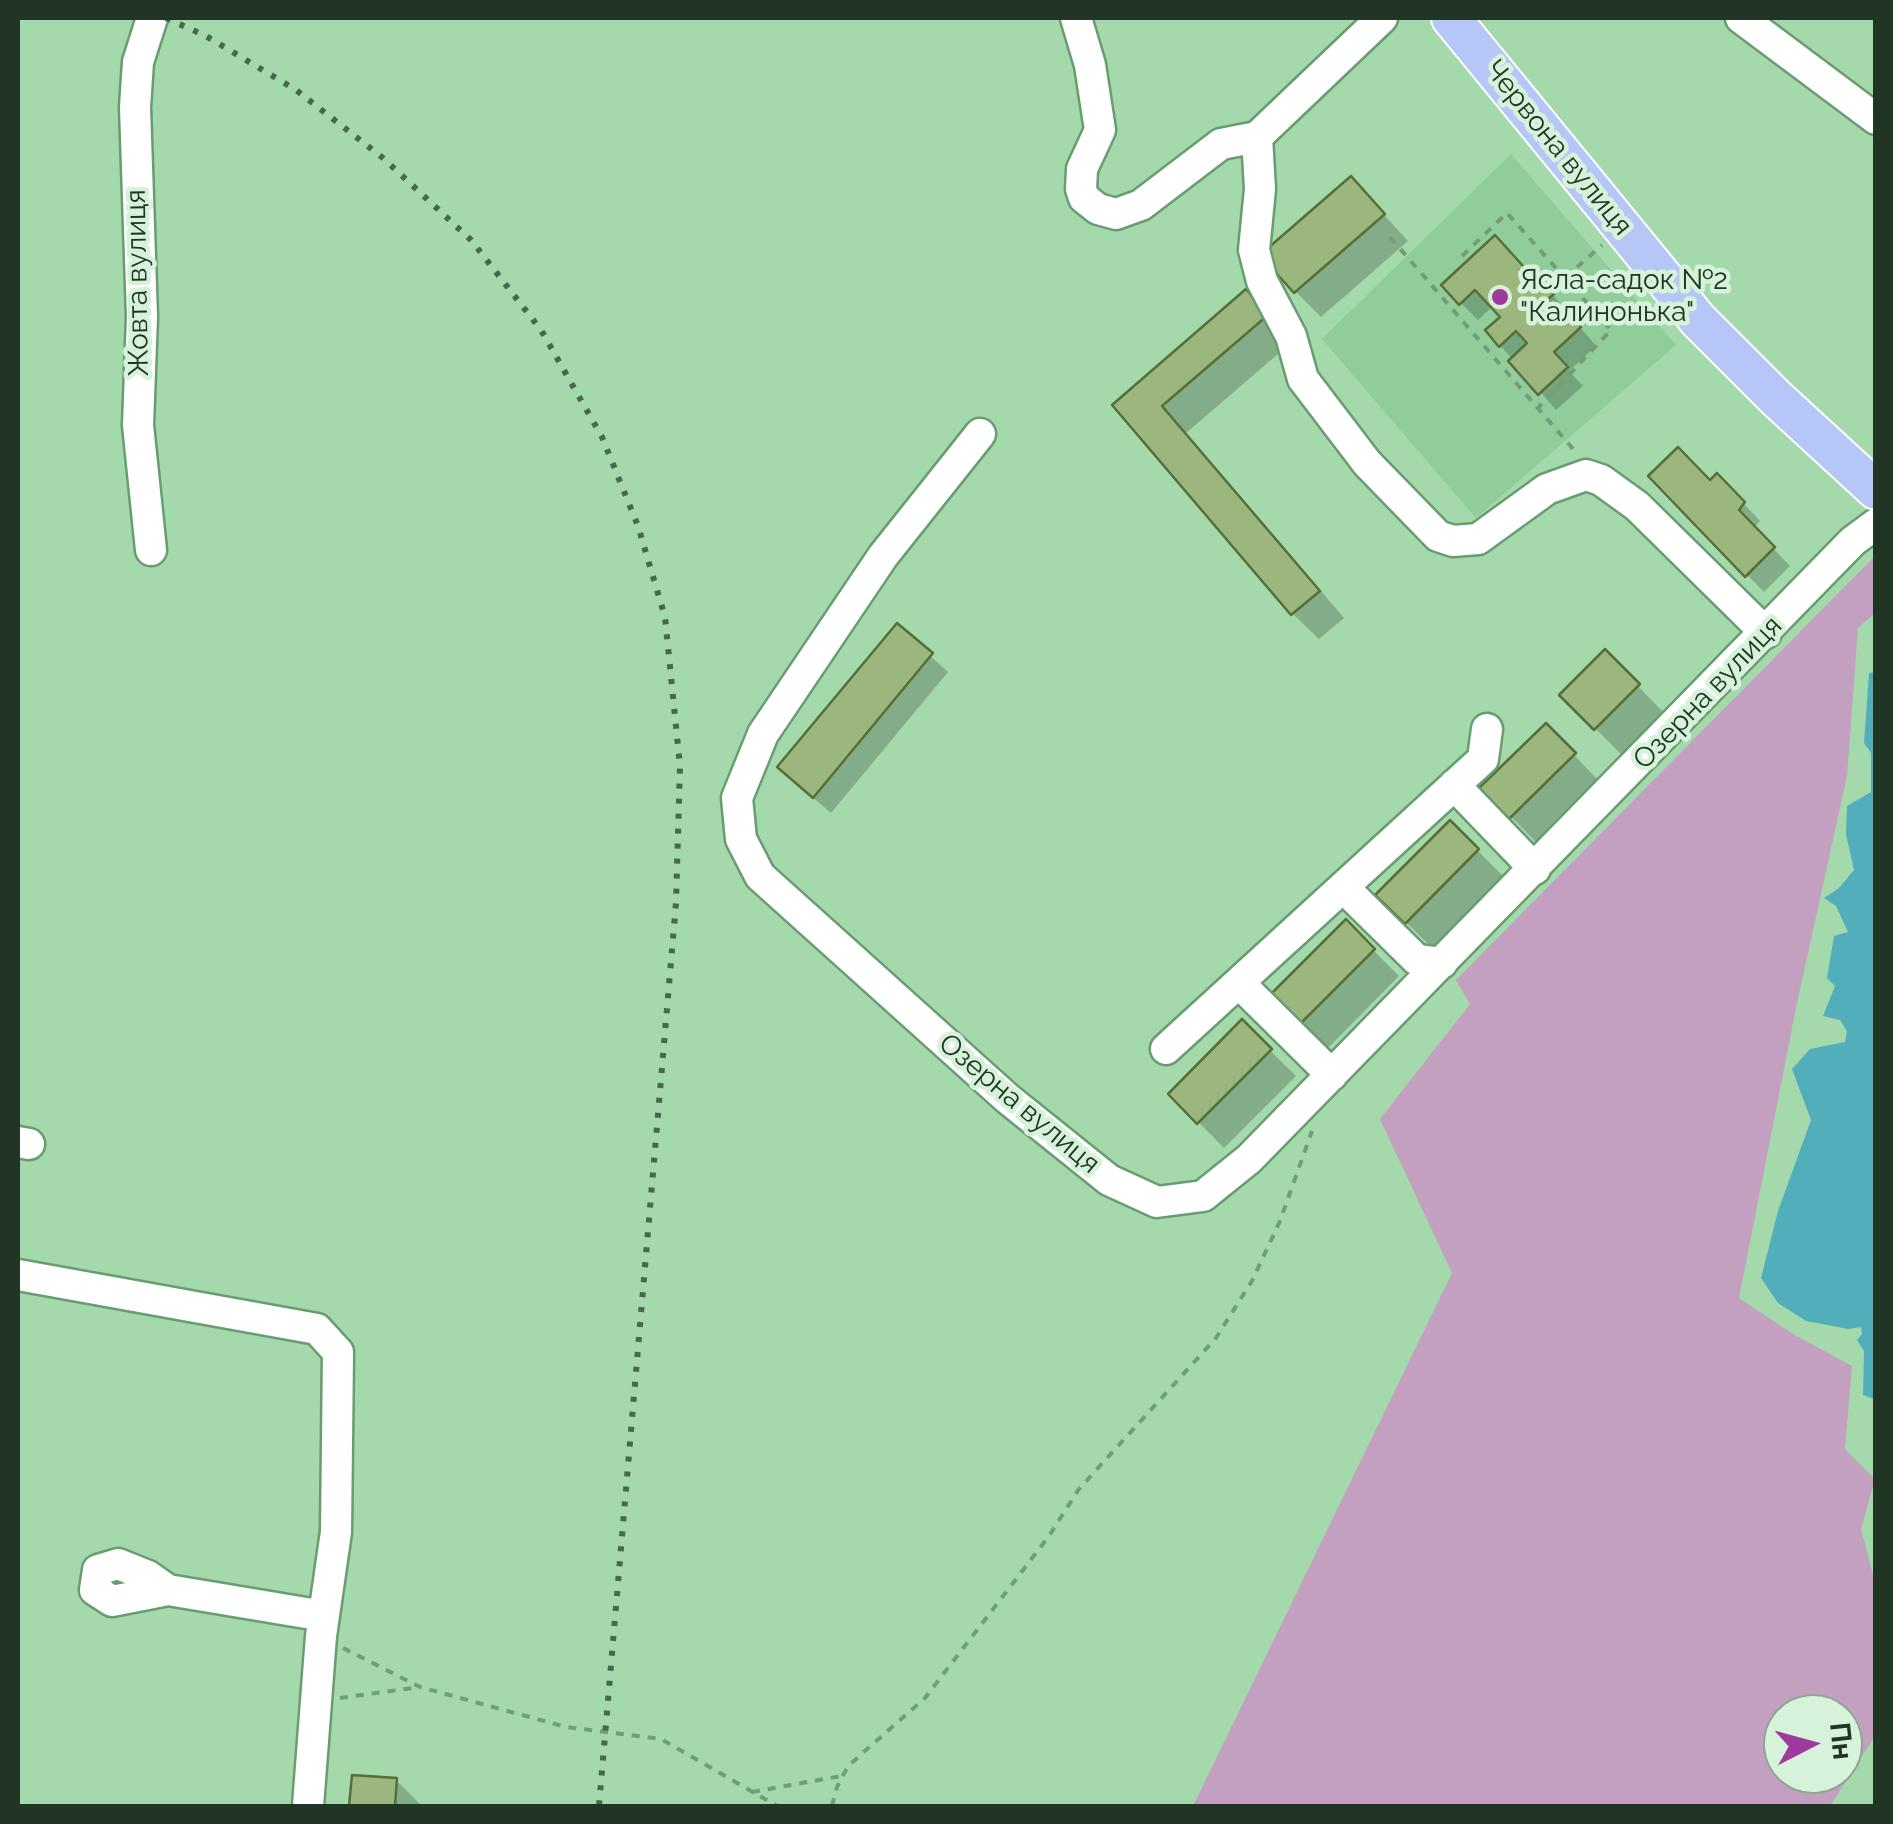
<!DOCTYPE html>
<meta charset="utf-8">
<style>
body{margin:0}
#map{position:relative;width:1893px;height:1824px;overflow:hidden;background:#a3d9ab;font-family:Raleway,sans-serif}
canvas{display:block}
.frame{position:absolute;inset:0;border:20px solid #203523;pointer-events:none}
.north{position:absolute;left:1763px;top:1694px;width:100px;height:100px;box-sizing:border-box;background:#d7f2da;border:2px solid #8ea691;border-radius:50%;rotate:84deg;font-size:28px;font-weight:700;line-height:40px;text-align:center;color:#203523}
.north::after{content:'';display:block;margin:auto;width:35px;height:45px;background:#9f399d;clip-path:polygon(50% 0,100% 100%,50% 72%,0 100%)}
</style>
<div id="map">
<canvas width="1893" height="1824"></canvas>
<div class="frame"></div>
<div class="north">Пн</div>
</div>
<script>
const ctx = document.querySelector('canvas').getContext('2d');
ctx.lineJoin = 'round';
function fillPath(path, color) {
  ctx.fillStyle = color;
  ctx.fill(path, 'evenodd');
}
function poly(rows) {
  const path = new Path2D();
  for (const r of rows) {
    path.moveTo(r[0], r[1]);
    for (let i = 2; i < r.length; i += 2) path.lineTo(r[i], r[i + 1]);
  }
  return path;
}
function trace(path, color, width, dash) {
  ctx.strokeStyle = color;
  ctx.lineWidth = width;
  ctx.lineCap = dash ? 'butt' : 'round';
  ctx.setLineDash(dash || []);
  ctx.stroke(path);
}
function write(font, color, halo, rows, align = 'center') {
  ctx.font = font + ' Raleway,sans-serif';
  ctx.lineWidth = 9;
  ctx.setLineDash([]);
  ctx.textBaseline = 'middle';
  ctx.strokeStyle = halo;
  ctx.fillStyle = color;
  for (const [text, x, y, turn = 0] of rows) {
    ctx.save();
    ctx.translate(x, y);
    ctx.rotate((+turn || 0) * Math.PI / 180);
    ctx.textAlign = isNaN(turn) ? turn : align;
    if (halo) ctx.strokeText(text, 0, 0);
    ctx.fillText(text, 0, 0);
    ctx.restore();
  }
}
fillPath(poly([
 [1511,154,1676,345,1476,518,1322,339]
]), '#91cd9b');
fillPath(poly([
 [1875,556,1875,613,1858,628,1847,776,1797,1003,1739,1298,1793,1334,1852,1366,1845,1449,1875,1479,1861,1529,1875,1582,1875,1736,1830,1806,1193,1806,1452,1273,1380,1119,1470,1004,1456,980],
 [1783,1714,1843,1714,1843,1774,1783,1774]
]), '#c3a0c0');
fillPath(poly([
 [1875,672,1876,672,1875,1405,1874,1399,1863,1395,1864,1351,1857,1340,1862,1334,1861,1327,1848,1329,1806,1321,1778,1303,1761,1278,1778,1211,1811,1120,1792,1069,1810,1049,1845,1042,1847,1031,1840,1020,1823,1016,1835,986,1827,978,1834,936,1848,932,1836,906,1824,898,1839,888,1854,870,1846,834,1847,806,1871,792,1871,753,1864,743,1869,673]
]), '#53aebc');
fillPath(poly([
 [1351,179,1408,241,1321,317,1295,291],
 [1512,255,1553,295,1596,346,1569,371,1583,386,1556,410,1488,331,1503,317,1493,306,1478,320,1461,303],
 [1246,293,1292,342,1186,433,1344,618,1319,639,1293,614,1115,405],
 [1651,476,1710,483,1734,493,1760,521,1754,528,1790,566,1764,592],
 [897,626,948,672,831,813,797,784],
 [1605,652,1663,712,1621,754,1562,695],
 [1546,726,1599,781,1536,842,1483,788],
 [1450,823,1503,876,1432,948,1379,895],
 [1346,923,1399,976,1328,1048,1275,994],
 [1242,1023,1296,1076,1224,1148,1171,1094],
 [354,1778,396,1780,422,1806,352,1806]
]), '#0003');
const building = poly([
 [1351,176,1385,214,1294,293,1260,255,1351,176],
 [1495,235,1524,267,1520,270,1529,281,1536,274,1554,294,1547,300,1557,310,1562,306,1581,327,1554,352,1568,367,1538,395,1508,361,1527,343,1516,331,1499,347,1485,330,1500,317,1475,290,1459,305,1441,285,1495,235],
 [1246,289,1268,315,1162,406,1320,591,1291,615,1112,405,1246,289],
 [1678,447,1710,480,1717,473,1745,502,1739,510,1775,547,1745,577,1648,476,1678,447],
 [897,623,933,653,813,798,777,767,897,623],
 [1605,649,1640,684,1594,730,1559,695,1605,649],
 [1546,723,1576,753,1509,819,1479,788,1546,723],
 [1450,820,1479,849,1405,924,1375,895,1450,820],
 [1346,919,1375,949,1300,1024,1271,994,1346,919],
 [1242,1019,1272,1049,1197,1124,1168,1094,1242,1019],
 [352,1775,397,1778,395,1806,349,1806,352,1775]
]);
fillPath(building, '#9cb77d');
trace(building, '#566f38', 2.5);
const minor = poly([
 [1076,18,1090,65,1100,130,1082,169,1081,189,1084,198,1098,209,1116,214,1141,205,1221,144,1257,137],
 [1382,18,1257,137,1260,189,1254,250,1262,281,1291,336,1303,379,1367,463,1438,536,1453,541,1478,539,1547,489,1586,475,1601,480,1637,506,1766,633],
 [1741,18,1876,119],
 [980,434,883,556,763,734,737,798,741,839,760,876,1008,1099,1109,1180,1157,1202,1203,1196,1249,1159,1853,541,1876,524],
 [151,550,138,425,142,317,135,107,138,62,152,18],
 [1454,785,1535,869],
 [1343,887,1417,960,1442,963],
 [1239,983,1332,1075],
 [1166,1049,1483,759,1487,729],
 [18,1142,29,1144],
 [18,1275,317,1329,338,1352,336,1532,321,1636,308,1806],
 [168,1590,112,1601,95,1590,98,1570,118,1564,148,1576,168,1590,324,1616]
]);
const major = poly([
 [1451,18,1698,320,1776,398,1876,490]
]);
trace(minor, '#699d71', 35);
trace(major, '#fff', 42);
trace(poly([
 [1390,237,1574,450],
 [1462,256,1507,213,1611,330,1537,409],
 [1565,278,1602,245],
 [343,1648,420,1687,566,1727,661,1739,777,1806],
 [340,1698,420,1687],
 [752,1792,841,1776],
 [832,1806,837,1787,848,1766,925,1698,1049,1536,1079,1489,1216,1338,1252,1281,1280,1221,1312,1131]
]), '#739d7a', 4, [8, 8]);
trace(minor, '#fff', 30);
trace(major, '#b6c6f6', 38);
trace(poly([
 [166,18,206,36,296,90,383,158,471,240,541,330,602,437,638,526,665,617,680,766,676,903,599,1806]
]), '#48674c', 6, [5, 10]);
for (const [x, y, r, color] of [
 [1500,297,10,"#9f399d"]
]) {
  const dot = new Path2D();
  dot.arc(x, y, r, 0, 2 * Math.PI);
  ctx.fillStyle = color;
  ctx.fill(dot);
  trace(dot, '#d7f2da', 4);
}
write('28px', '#203523', '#d7f2da', [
 ["Червона вулиця",1558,148,51],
 ["Жовта вулиця",138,283,-91],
 ["Озерна вулиця",1708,693,-46],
 ["Озерна вулиця",1019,1104,40]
]);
write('28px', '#203523', '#d7f2da', [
 ["Ясла-садок №2",1520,281],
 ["\"Калинонька\"",1520,313]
], 'left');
</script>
